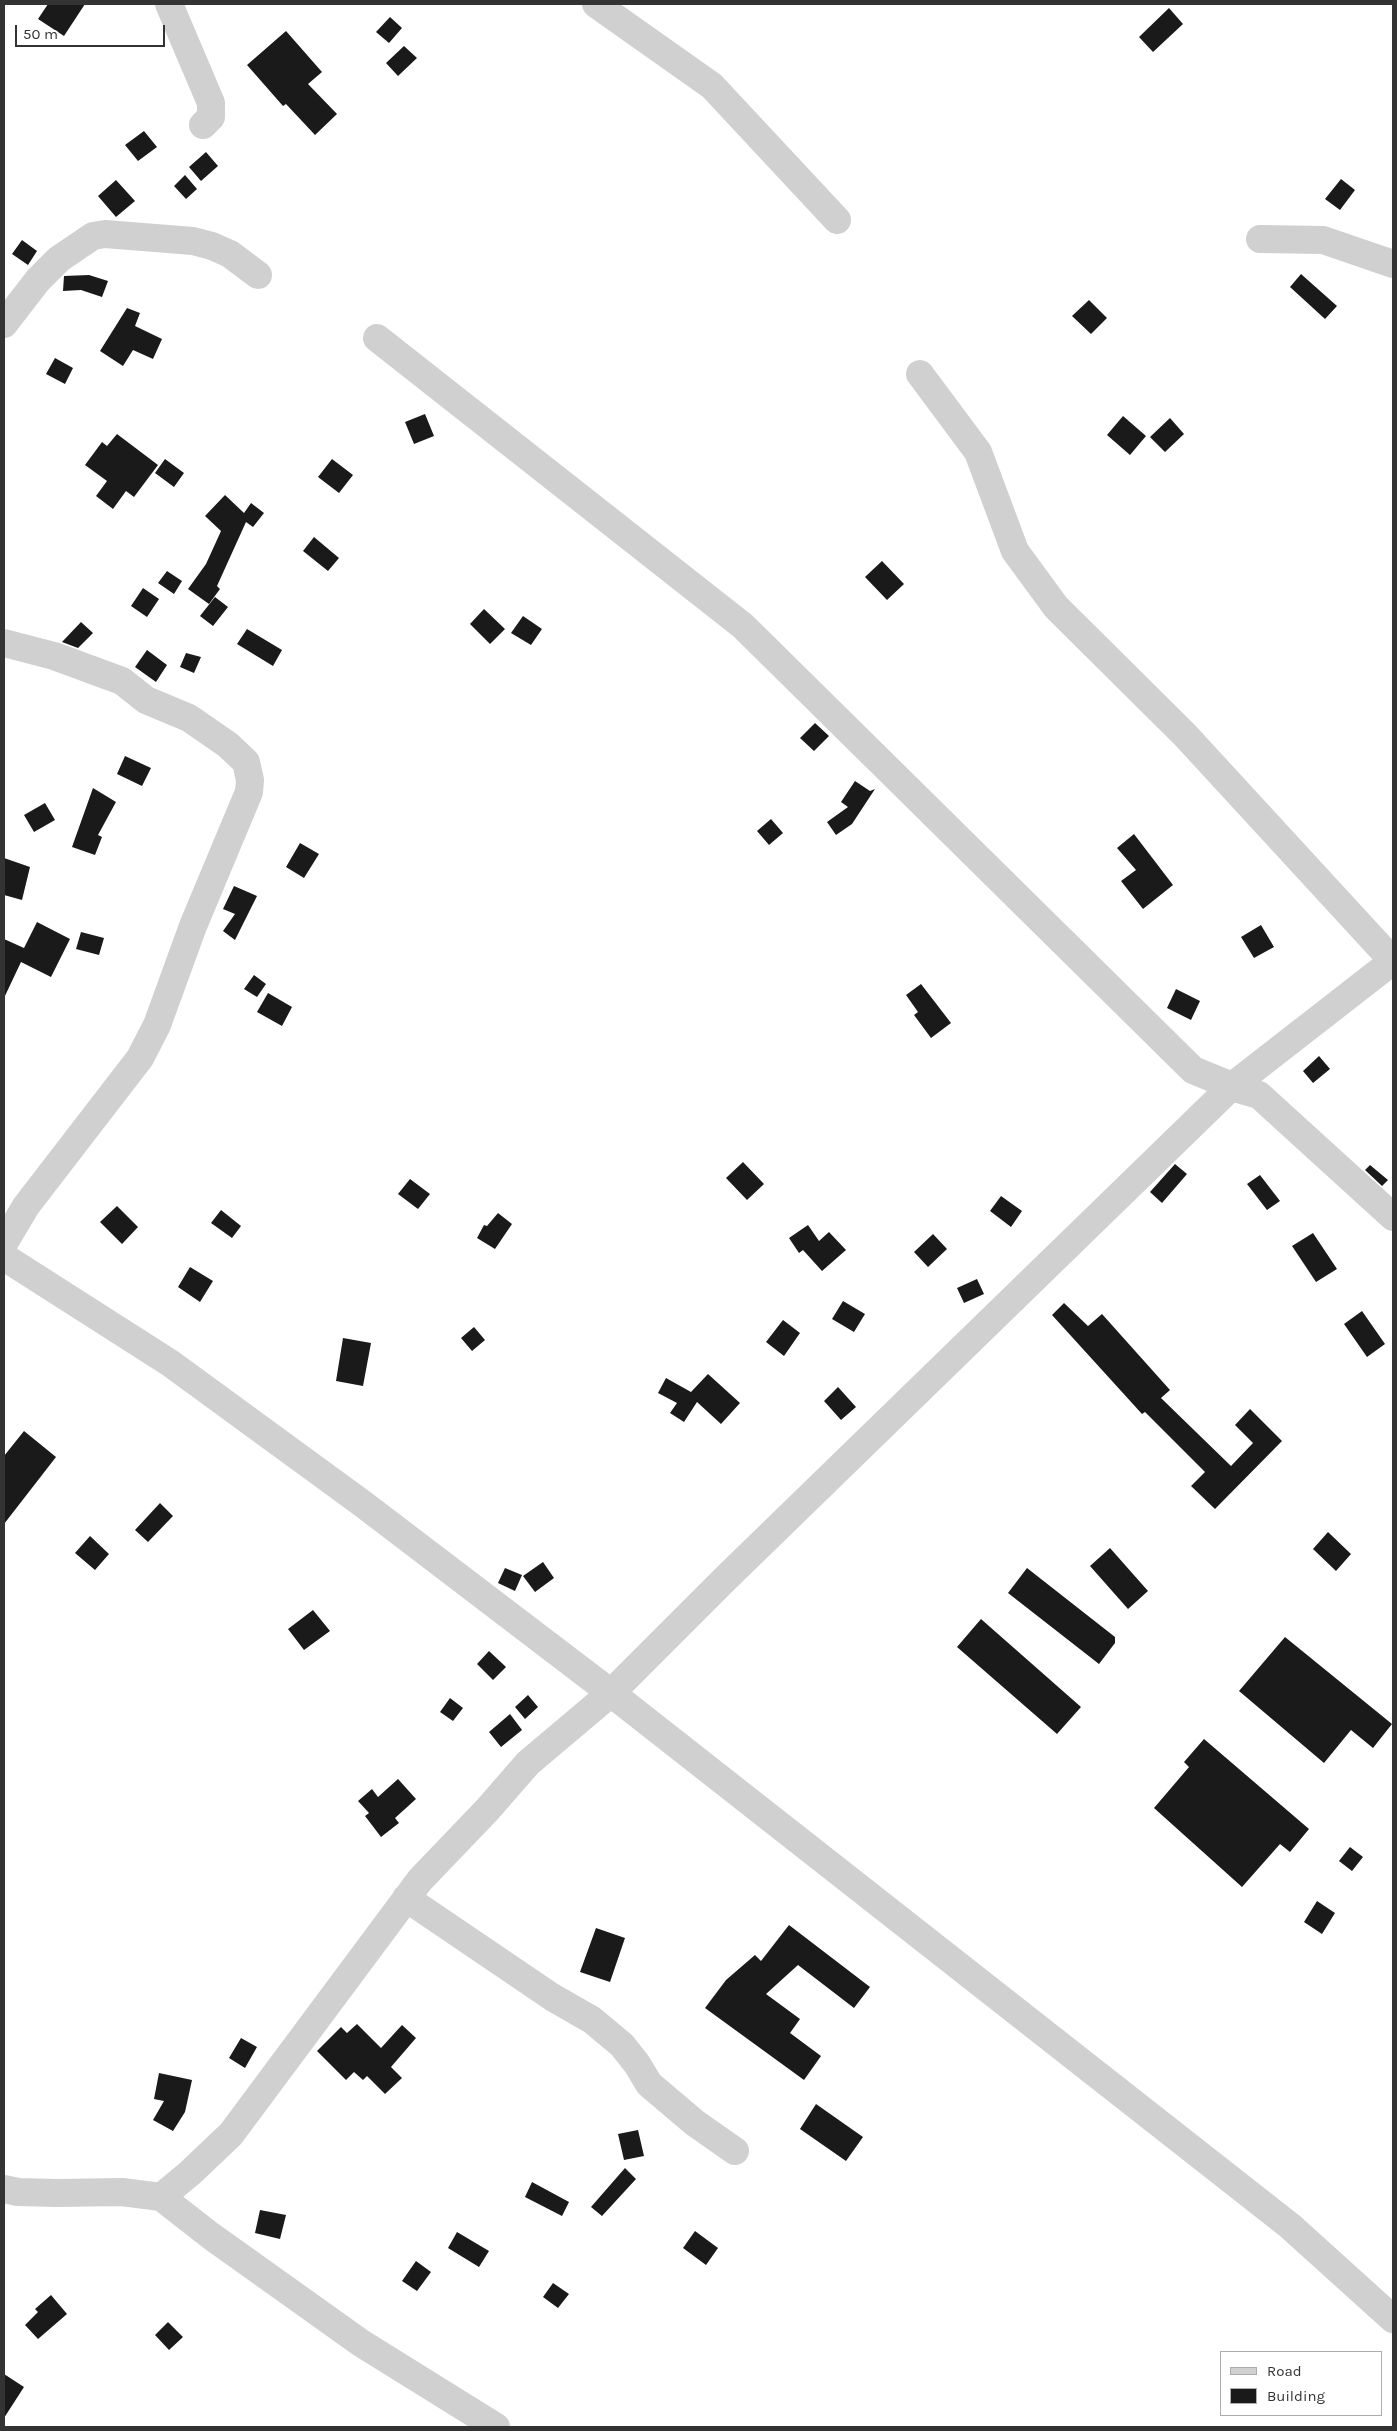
<!DOCTYPE html>
<style>
body{margin:0}
#map{position:relative;width:1397px;height:2431px;overflow:hidden;background:#fff;font-family:Karla,sans-serif}
canvas{display:block}
.frame{position:absolute;inset:0;border:5px solid #333;pointer-events:none}
.legend{position:absolute;left:1220px;top:2351px;width:162px;height:65px;box-sizing:border-box;background:#fff;border:1px solid #adadad;margin:0;padding:6px 9px;list-style:none;font-size:15px;color:#333}
.legend li{display:flex;align-items:center;gap:10px;height:25px}
.legend b{width:25px;border:1px solid #adadad}
.scale{position:absolute;left:15px;top:25px;width:150px;height:22px;box-sizing:border-box;border:2px solid #333;border-top:0;padding-left:6px;font-size:15px;line-height:18px;white-space:nowrap;color:#333;-webkit-text-stroke:4px #fff;paint-order:stroke}
</style>
<div id="map">
<canvas width="1397" height="2431"></canvas>
<div class="frame"></div>
<ul class="legend">
<li><b style="height:6px;background:#d0d0d0"></b>Road</li>
<li><b style="height:14px;background:#1a1a1a"></b>Building</li>
</ul>
<div class="scale">50 m</div>
</div>
<script>
const ctx = document.querySelector('canvas').getContext('2d');
ctx.lineJoin = 'round';
function fillPath(path, color) {
  ctx.fillStyle = color;
  ctx.fill(path, 'evenodd');
}
function poly(rows) {
  const path = new Path2D();
  for (const r of rows) {
    path.moveTo(r[0], r[1]);
    for (let i = 2; i < r.length; i += 2) path.lineTo(r[i], r[i + 1]);
  }
  return path;
}
function trace(path, color, width, dash) {
  ctx.strokeStyle = color;
  ctx.lineWidth = width;
  ctx.lineCap = dash ? 'butt' : 'round';
  ctx.setLineDash(dash || []);
  ctx.stroke(path);
}
fillPath(poly([
 [48,4,85,4,64,36,38,19],
 [1169,8,1183,24,1153,52,1139,37],
 [390,17,402,28,389,43,376,32],
 [286,31,322,72,308,84,337,114,315,135,286,104,283,106,247,65],
 [404,46,417,58,398,76,386,63],
 [144,131,157,147,138,161,125,145],
 [206,152,218,166,201,181,189,167],
 [185,175,197,189,186,199,174,186],
 [1341,179,1355,190,1340,210,1325,199],
 [116,180,135,201,116,217,98,196],
 [22,240,37,251,28,265,12,254],
 [1301,274,1337,306,1325,319,1290,287],
 [89,275,108,281,102,297,81,290,63,291,64,276],
 [1089,300,1107,318,1091,334,1072,316],
 [127,308,140,313,135,326,162,339,153,359,133,350,123,366,100,351],
 [55,358,73,368,65,384,46,374],
 [425,414,434,436,414,444,405,422],
 [1123,416,1146,436,1130,455,1107,435],
 [1170,418,1184,434,1165,452,1150,437],
 [117,434,158,465,134,497,126,491,113,509,96,496,107,481,85,465,102,442,107,446],
 [165,459,184,473,174,487,155,473],
 [332,459,353,475,339,493,318,477],
 [225,495,244,513,251,503,264,513,253,527,246,522,217,586,220,589,209,604,188,589,206,564,221,531,205,516],
 [314,537,339,558,328,571,303,551],
 [882,561,904,584,887,600,865,577],
 [167,571,182,581,174,594,158,583],
 [143,588,159,599,147,617,131,606],
 [215,597,228,607,213,626,200,616],
 [484,609,505,629,490,644,470,624],
 [523,616,542,629,531,645,511,633],
 [81,622,93,633,78,648,62,642],
 [247,629,282,650,273,666,237,644],
 [147,650,167,665,156,682,135,667],
 [186,653,201,657,194,673,180,667],
 [815,723,829,736,814,751,800,738],
 [125,756,151,768,142,786,117,774],
 [855,781,870,791,875,789,852,824,836,835,827,822,848,807,841,802],
 [93,788,116,802,98,835,102,837,95,855,72,847],
 [45,803,55,820,34,832,24,815],
 [771,819,783,833,769,845,757,831],
 [1134,834,1173,885,1143,909,1121,881,1136,870,1117,848],
 [300,843,319,854,304,878,286,867],
 [4,858,30,867,22,900,4,895],
 [234,886,257,896,235,940,223,931,235,914,223,909],
 [37,922,70,939,51,977,21,962,4,998,4,939,24,948],
 [1261,925,1274,947,1254,958,1241,937],
 [81,932,104,938,99,955,76,949],
 [254,975,266,984,257,997,244,989],
 [921,984,951,1023,931,1038,914,1015,918,1012,906,995],
 [1176,989,1200,1001,1191,1020,1167,1008],
 [268,993,292,1007,282,1026,257,1012],
 [1319,1056,1330,1069,1313,1083,1303,1071],
 [743,1162,764,1184,747,1200,726,1178],
 [1175,1164,1187,1174,1162,1203,1150,1192],
 [1370,1165,1388,1180,1382,1186,1365,1170],
 [1260,1175,1280,1201,1267,1210,1247,1184],
 [410,1179,430,1194,418,1209,398,1194],
 [1001,1196,1022,1211,1011,1227,990,1211],
 [117,1206,138,1227,122,1244,100,1222],
 [221,1210,241,1226,232,1238,211,1223],
 [498,1213,512,1224,495,1249,477,1238,484,1225,487,1226],
 [808,1225,819,1241,829,1232,846,1250,822,1271,803,1250,799,1253,789,1238],
 [1313,1233,1337,1269,1316,1282,1292,1246],
 [933,1234,947,1249,928,1267,914,1252],
 [190,1267,213,1281,200,1302,178,1287],
 [977,1279,984,1294,964,1303,957,1288],
 [843,1301,865,1314,854,1332,832,1319],
 [1064,1303,1088,1326,1102,1314,1170,1390,1161,1398,1231,1466,1253,1443,1235,1425,1250,1409,1282,1441,1215,1509,1191,1486,1205,1472,1145,1412,1142,1414,1052,1315],
 [1362,1311,1385,1344,1367,1357,1344,1324],
 [783,1320,800,1333,784,1356,766,1342],
 [474,1327,485,1340,472,1351,461,1338],
 [343,1338,371,1343,363,1386,336,1381],
 [708,1374,740,1403,721,1424,697,1402,684,1422,670,1413,677,1403,658,1393,666,1378,691,1392],
 [838,1387,856,1407,841,1420,824,1401],
 [24,1431,56,1457,4,1524,4,1456],
 [160,1503,173,1516,148,1542,135,1530],
 [1328,1532,1351,1554,1336,1571,1313,1549],
 [90,1536,109,1554,95,1570,75,1553],
 [1110,1548,1148,1591,1128,1609,1090,1566],
 [543,1562,554,1578,535,1592,523,1576],
 [505,1568,522,1575,515,1591,498,1583],
 [1027,1568,1115,1637,1115,1643,1099,1664,1008,1593],
 [313,1610,330,1631,304,1650,288,1629],
 [981,1619,1081,1707,1057,1734,957,1647],
 [1285,1637,1392,1724,1373,1748,1351,1730,1324,1763,1239,1691],
 [489,1651,506,1667,493,1680,477,1664],
 [528,1695,538,1707,525,1719,515,1707],
 [450,1698,463,1708,453,1721,440,1712],
 [510,1714,522,1730,501,1747,489,1732],
 [1204,1739,1309,1829,1290,1852,1280,1844,1242,1887,1154,1808,1189,1767,1184,1762],
 [398,1779,416,1799,395,1818,399,1823,381,1837,365,1816,369,1813,358,1801,372,1789,378,1797],
 [1350,1847,1363,1857,1352,1871,1339,1861],
 [1317,1901,1335,1913,1322,1934,1304,1922],
 [789,1925,870,1987,854,2008,798,1965,766,1994,800,2019,790,2033,821,2056,804,2080,705,2008,726,1980,755,1955,761,1961],
 [596,1928,625,1938,610,1982,580,1972],
 [357,2024,381,2048,402,2025,416,2038,391,2067,402,2078,385,2094,367,2076,363,2080,354,2072,346,2080,317,2051,341,2027,347,2033],
 [241,2038,257,2047,245,2068,229,2058],
 [159,2073,192,2080,185,2112,173,2131,153,2120,164,2101,154,2099],
 [816,2104,863,2137,846,2161,800,2129],
 [638,2130,644,2156,624,2160,618,2134],
 [625,2168,636,2179,602,2216,591,2207],
 [532,2182,569,2202,562,2216,525,2197],
 [260,2210,286,2215,280,2239,255,2233],
 [695,2231,718,2248,706,2265,683,2248],
 [457,2232,489,2251,479,2267,448,2248],
 [416,2261,431,2272,417,2291,402,2281],
 [553,2283,569,2294,558,2308,543,2297],
 [51,2295,67,2314,38,2339,25,2325,38,2312,35,2309],
 [168,2322,183,2337,169,2350,155,2335],
 [4,2374,24,2387,4,2418]
]), '#1a1a1a');
trace(poly([
 [169,4,211,103,211,117,203,125],
 [596,4,712,86,837,220],
 [1260,239,1323,240,1393,264],
 [4,324,38,280,59,259,93,236,105,234,193,241,212,246,230,254,258,275],
 [377,338,743,626,1193,1070,1227,1084,1231,1087,1259,1095,1393,1217],
 [4,643,54,656,122,681,146,700,189,718,228,745,246,762,250,780,249,792,193,926,157,1025,140,1058,26,1206,4,1243],
 [4,1257,170,1363,363,1504,611,1693,1290,2226,1393,2319],
 [406,1898,552,1997,592,2020,622,2045,637,2064,649,2084,695,2123,735,2151],
 [4,2189,18,2192,57,2193,122,2192,161,2197,190,2173,231,2134,420,1880,488,1809,528,1763,611,1693,725,1579,1231,1087,1393,961,1185,735,1056,607,1015,551,978,452,920,374],
 [161,2197,211,2236,361,2343,496,2427]
]), '#d0d0d0', 28);
</script>
